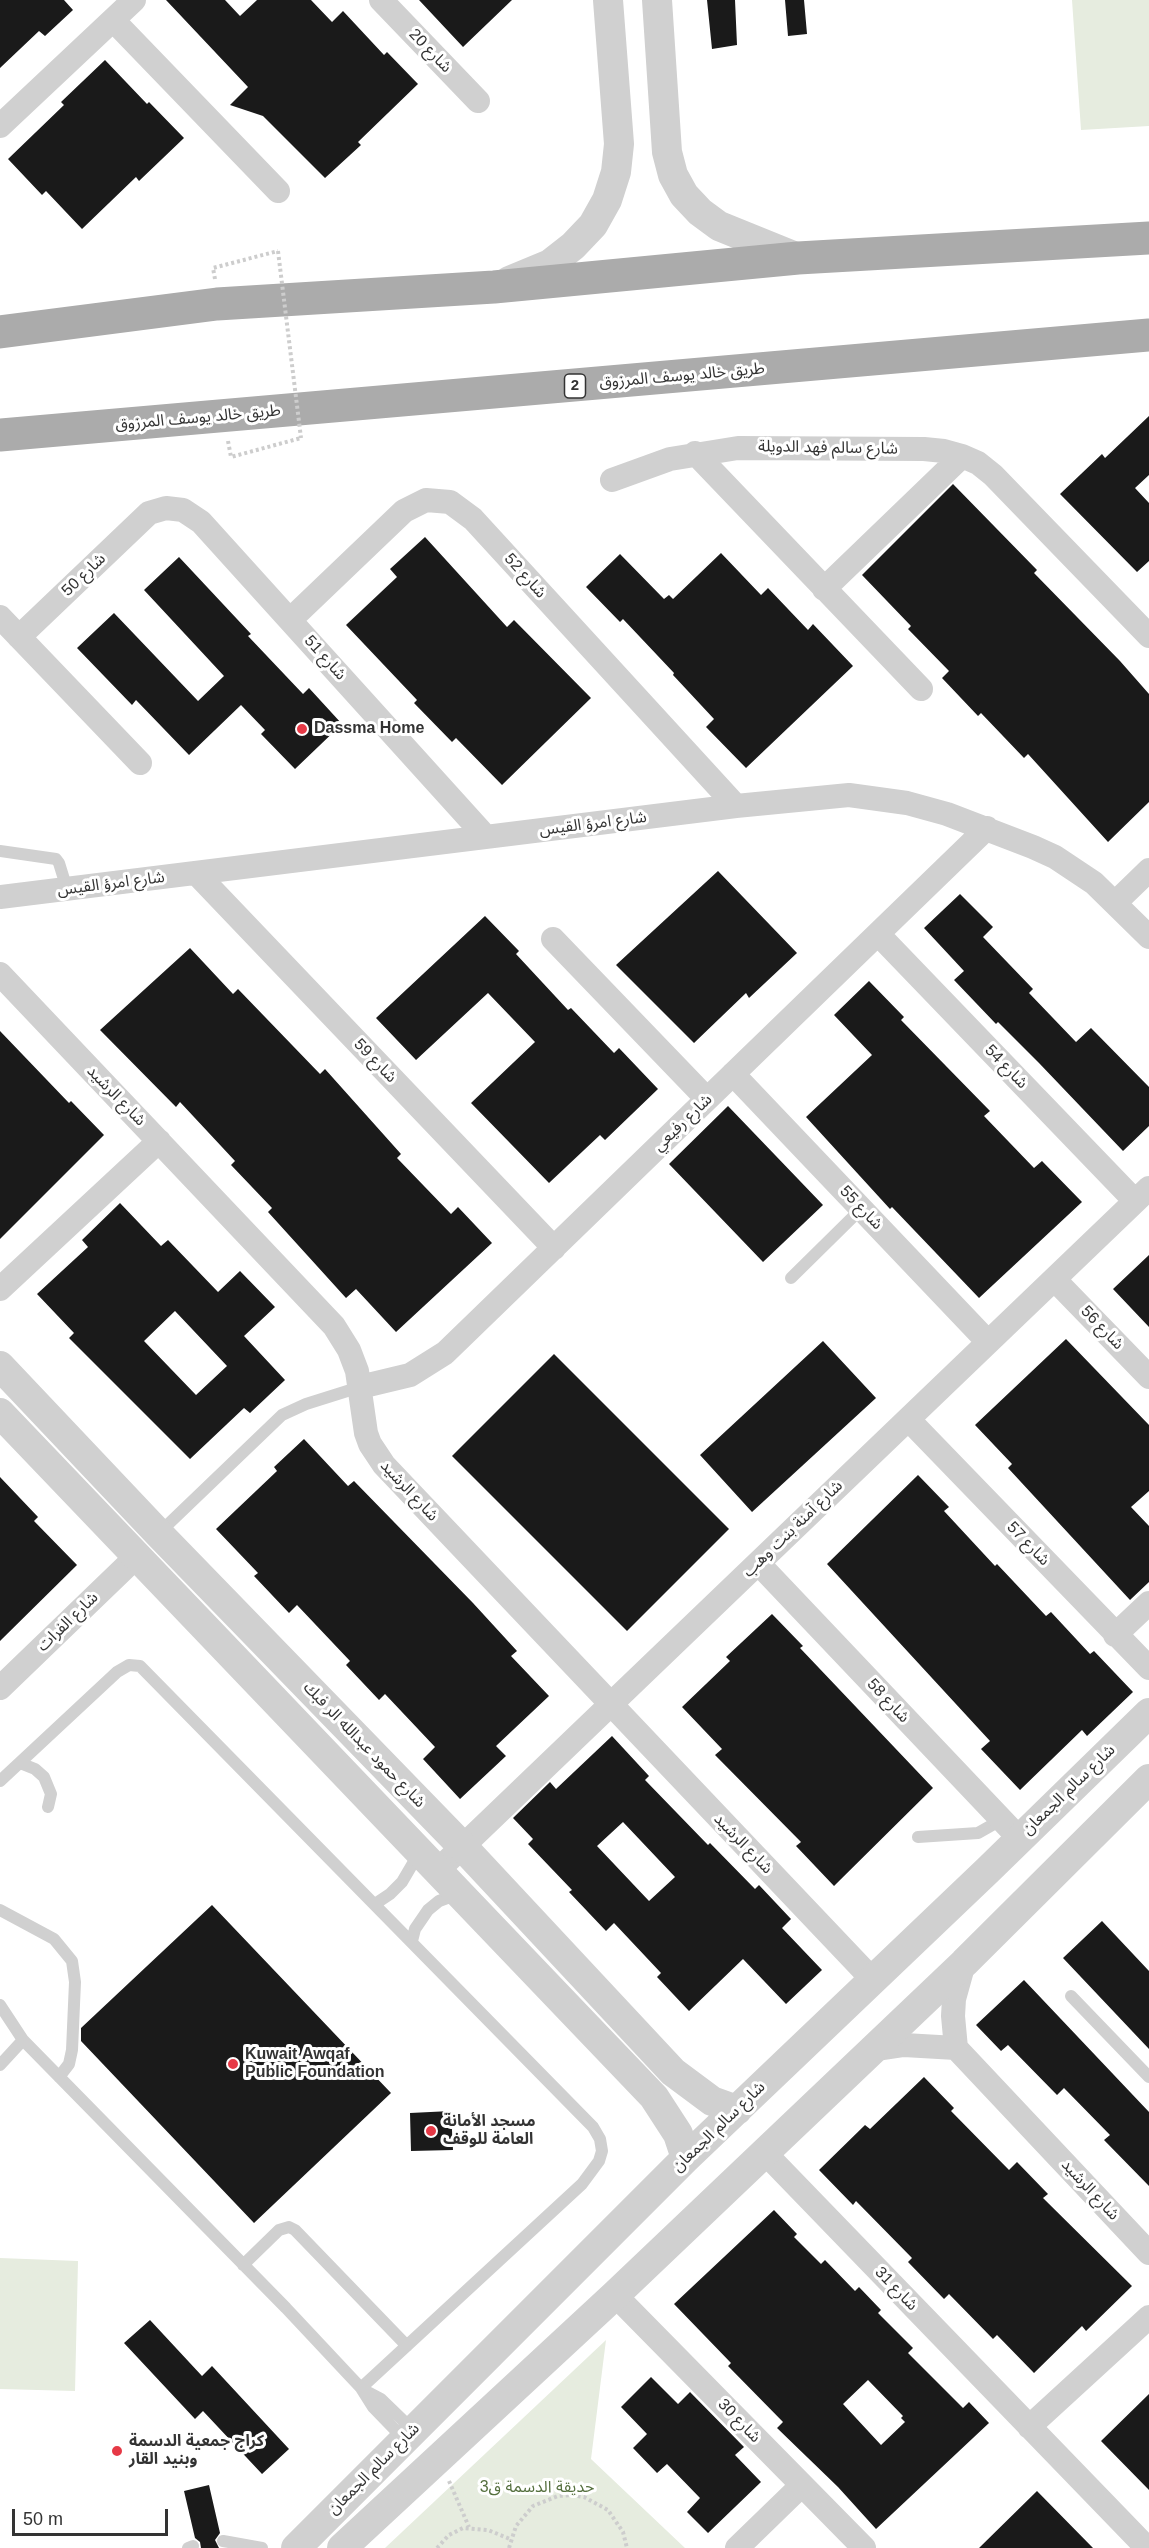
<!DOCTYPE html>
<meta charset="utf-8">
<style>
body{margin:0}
#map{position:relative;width:1149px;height:2548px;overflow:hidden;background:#fff;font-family:Helvetica,sans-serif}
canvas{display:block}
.scale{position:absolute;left:12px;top:2509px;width:156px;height:27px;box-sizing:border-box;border:3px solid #333;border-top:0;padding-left:8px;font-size:18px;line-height:21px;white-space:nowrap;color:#333;-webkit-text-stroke:4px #fff;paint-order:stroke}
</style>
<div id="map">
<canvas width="1149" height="2548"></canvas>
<div class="scale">50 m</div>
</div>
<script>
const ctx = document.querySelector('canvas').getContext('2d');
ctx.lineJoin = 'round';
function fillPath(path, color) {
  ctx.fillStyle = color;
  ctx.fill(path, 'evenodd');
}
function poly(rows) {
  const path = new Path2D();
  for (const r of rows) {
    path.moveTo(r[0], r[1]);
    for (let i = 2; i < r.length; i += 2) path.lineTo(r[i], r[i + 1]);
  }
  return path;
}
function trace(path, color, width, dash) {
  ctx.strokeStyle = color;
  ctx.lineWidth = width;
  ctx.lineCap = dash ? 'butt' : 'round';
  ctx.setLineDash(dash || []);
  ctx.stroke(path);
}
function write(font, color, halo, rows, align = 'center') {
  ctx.font = font + ' Helvetica,"Noto Sans Arabic",sans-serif';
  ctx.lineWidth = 6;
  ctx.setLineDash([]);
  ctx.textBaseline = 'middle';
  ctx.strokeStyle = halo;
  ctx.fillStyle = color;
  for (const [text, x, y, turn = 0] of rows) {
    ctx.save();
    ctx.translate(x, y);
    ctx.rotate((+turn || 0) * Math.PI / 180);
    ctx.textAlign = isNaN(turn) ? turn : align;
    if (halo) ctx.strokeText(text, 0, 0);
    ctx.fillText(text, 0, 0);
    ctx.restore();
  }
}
fillPath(poly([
 [1072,0,1149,0,1149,126,1081,130],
 [0,2258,78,2261,75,2391,0,2389],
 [606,2340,591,2459,685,2548,385,2548]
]), '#e6ecdf');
fillPath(poly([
 [0,0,64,0,73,10,45,36,39,31,0,68],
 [166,0,225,0,240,16,257,0,311,0,332,22,343,11,384,55,387,52,418,84,358,142,361,145,325,178,263,116,230,105,248,87],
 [419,0,512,0,463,47],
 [707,0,735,0,737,45,712,49],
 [785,0,804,0,807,34,788,36],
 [105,60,147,104,149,102,184,138,139,181,136,177,82,229,46,191,42,195,8,159,64,105,61,102],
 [1149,416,1149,475,1135,488,1149,503,1149,561,1137,572,1060,494,1102,454,1105,458],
 [953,484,1037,570,1034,573,1120,661,1149,694,1149,802,1108,842,1028,754,1024,758,981,713,978,716,942,678,949,671,908,629,911,626,862,575],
 [425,537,507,627,514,620,591,698,502,785,456,738,452,742,414,703,417,700,346,625,397,577,390,569],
 [721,553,761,595,768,588,808,630,813,624,853,666,746,768,706,727,714,719,673,675,674,673,623,619,620,622,586,587,620,554,664,599,669,595,673,599],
 [179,557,251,634,248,636,303,694,309,688,342,724,295,769,261,734,265,730,241,705,189,755,136,700,132,705,77,648,114,613,198,701,224,676,144,590],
 [718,871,797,953,749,998,746,993,694,1043,616,965],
 [960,894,993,927,983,937,1033,989,1029,993,1076,1042,1091,1028,1149,1087,1149,1126,1123,1151,1039,1063,998,1022,996,1024,954,980,964,971,924,928],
 [485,916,519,951,516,954,568,1010,571,1008,614,1053,619,1048,658,1089,605,1140,600,1135,549,1183,471,1103,535,1042,488,993,416,1060,376,1018],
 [190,948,233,994,238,989,320,1074,325,1069,401,1154,397,1158,451,1214,458,1207,492,1243,396,1332,356,1289,346,1298,268,1212,272,1208,231,1165,235,1161,180,1102,176,1107,100,1030],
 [869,981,904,1017,901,1020,990,1111,984,1116,1034,1168,1042,1161,1082,1202,979,1298,892,1207,890,1209,806,1117,872,1055,834,1015],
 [0,1031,69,1103,71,1101,104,1135,0,1239],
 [728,1106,823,1205,763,1262,669,1164],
 [120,1203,161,1246,168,1240,218,1292,240,1271,275,1307,244,1336,285,1380,250,1413,244,1408,190,1459,69,1338,74,1333,37,1294,88,1247,82,1240],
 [175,1311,227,1366,196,1395,144,1341],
 [1149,1255,1149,1327,1113,1289],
 [1066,1339,1149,1425,1149,1491,1131,1507,1149,1526,1149,1582,1130,1600,1008,1468,1012,1464,975,1425],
 [823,1341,876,1398,752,1512,700,1455],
 [554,1354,729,1529,627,1631,452,1456],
 [304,1439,348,1486,354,1481,473,1603,517,1651,511,1656,549,1696,496,1746,506,1756,460,1799,423,1759,435,1747,385,1694,379,1700,346,1665,350,1661,297,1605,289,1613,254,1576,258,1573,216,1529,277,1471,274,1467],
 [918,1475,949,1507,944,1511,995,1566,997,1564,1046,1616,1051,1612,1090,1654,1094,1651,1133,1692,1087,1736,1082,1730,1020,1790,981,1749,990,1741,827,1564],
 [0,1477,38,1517,34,1521,77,1565,0,1641],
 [772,1614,803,1646,800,1648,933,1788,834,1886,796,1846,801,1842,715,1755,722,1749,682,1707,730,1661,726,1657],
 [612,1736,649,1776,645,1780,708,1845,710,1843,755,1889,759,1885,791,1919,782,1928,822,1970,786,2004,743,1959,689,2011,657,1977,661,1973,614,1923,606,1931,569,1892,572,1890,528,1844,533,1839,513,1818,550,1782,556,1789],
 [623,1822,675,1877,649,1901,597,1846],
 [212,1905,391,2093,254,2223,81,2041,81,2028],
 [1102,1921,1149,1971,1149,2049,1063,1958],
 [1024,1980,1149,2112,1149,2186,1104,2140,1110,2135,1064,2088,1057,2095,1008,2045,1001,2051,976,2025],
 [924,2077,954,2108,951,2111,1009,2170,1017,2162,1048,2194,1043,2198,1132,2286,1086,2331,1082,2326,1034,2373,997,2335,993,2339,949,2294,944,2299,908,2262,912,2258,856,2201,853,2205,819,2170,865,2125,870,2129],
 [451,2111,453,2150,411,2151,410,2113],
 [774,2210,797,2234,794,2237,821,2264,825,2260,855,2291,859,2287,881,2310,878,2313,913,2348,908,2353,963,2408,969,2402,989,2423,876,2529,838,2487,777,2428,783,2422,728,2366,731,2363,674,2304],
 [868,2380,903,2416,901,2418,905,2422,881,2445,843,2404],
 [150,2320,202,2376,212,2366,289,2449,262,2474,203,2411,195,2419,124,2343],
 [651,2377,678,2404,690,2392,744,2447,735,2455,761,2482,708,2533,687,2512,700,2498,667,2464,657,2473,633,2448,647,2434,621,2407],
 [1149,2394,1149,2490,1101,2441],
 [209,2485,220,2533,215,2540,219,2548,201,2548,200,2542,195,2538,184,2491],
 [1037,2491,1093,2548,979,2548]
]), '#1a1a1a');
trace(poly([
 [215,279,213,268,278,251],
 [228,441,231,457,301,438],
 [449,2481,469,2527],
 [437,2548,449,2535,463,2528,488,2530,510,2539],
 [509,2548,516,2526,533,2506,558,2496,571,2495,584,2497,608,2510,623,2532,627,2548]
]), '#cdcdcd', 4, [3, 3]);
trace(poly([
 [0,851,56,859,59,863,67,889],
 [791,1278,861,1209],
 [159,1533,282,1415,306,1404,360,1387],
 [20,1763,35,1769,44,1777,51,1794,48,1807],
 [0,1781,117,1672,129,1665,140,1666,593,2127,600,2139,602,2151,599,2161,582,2184,361,2388],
 [918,1837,978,1833,1001,1820],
 [375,1904,390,1894,402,1882,419,1853],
 [0,1910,54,1939,72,1961,75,1982,72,2050,69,2064,59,2077],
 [412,1941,415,1929,428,1910,439,1901,458,1894],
 [1071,1996,1149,2077],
 [0,2005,23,2040,286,2308,361,2388,373,2407,404,2439],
 [0,2065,23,2040],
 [243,2265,279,2230,289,2227,295,2230,407,2346],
 [362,2389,381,2399,413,2430],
 [223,2541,262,2548],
 [188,2548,193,2546]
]), '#d0d0d0', 12);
trace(poly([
 [381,0,478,101],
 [113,20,278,191],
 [0,126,134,0],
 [695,453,921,689],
 [612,480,670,459,738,448,924,449,944,451,962,456,978,463,993,475,1149,636],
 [824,589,962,456],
 [0,617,140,763],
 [290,620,404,511,426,500,450,502,473,519,736,806],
 [19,637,149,513,166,508,183,510,201,522,486,837],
 [196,873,554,1248],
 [0,897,736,806,849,795,907,803,947,814,1033,847,1055,857,1094,883,1149,937],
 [1116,902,1149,870],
 [878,934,1135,1201],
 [553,939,707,1099],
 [0,974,334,1326,349,1350,357,1371,366,1433,370,1444,384,1465,872,1979],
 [733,1074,988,1342],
 [1054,1279,1149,1377],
 [0,1289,159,1141],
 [360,1387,410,1375,445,1353,987,828],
 [908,1419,1149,1668],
 [758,1563,1019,1838],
 [1115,1635,1149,1603],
 [0,1688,137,1556],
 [437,1871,1149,1188],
 [964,1963,954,1999,953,2016,956,2048,1149,2253],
 [871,2050,904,2045,956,2048],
 [764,2152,1147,2548],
 [615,2295,864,2548],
 [1029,2427,1149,2317],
 [737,2548,802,2485]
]), '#d0d0d0', 24);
trace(poly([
 [657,0,667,152,673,175,684,195,700,212,719,226,798,258],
 [509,281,550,264,573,246,593,225,607,200,616,172,619,144,608,0],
 [0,1366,159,1534,462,1846,673,2072,712,2101,737,2110],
 [0,1413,654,2097,678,2134,686,2158],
 [296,2548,686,2158,988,1870,1149,1713],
 [342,2548,615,2295,964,1963,1149,1779]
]), '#d0d0d0', 30);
trace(poly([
 [0,332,217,304,494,287,798,258,1149,238],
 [0,435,1149,335]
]), '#ababab', 33);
trace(poly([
 [278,251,301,438]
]), '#cdcdcd', 4, [3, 3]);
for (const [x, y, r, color] of [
 [302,729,6,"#e63946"],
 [233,2064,6,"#e63946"],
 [431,2131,6,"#e63946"],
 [117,2451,6,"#e63946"]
]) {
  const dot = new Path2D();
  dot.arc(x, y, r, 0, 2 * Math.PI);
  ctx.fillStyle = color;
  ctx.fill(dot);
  trace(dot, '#fff', 2);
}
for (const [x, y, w] of [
 [575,386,21]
]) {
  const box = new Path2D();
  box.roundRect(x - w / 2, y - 12, w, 24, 4.5);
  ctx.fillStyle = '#fff';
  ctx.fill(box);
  trace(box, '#333', 1.5);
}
write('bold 15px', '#333', null, [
 ["2",575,386]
]);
write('16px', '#333', '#fff', [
 ["شارع 20",430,51,46],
 ["طريق خالد يوسف المرزوق",682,376,-5],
 ["طريق خالد يوسف المرزوق",198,418,-5],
 ["شارع سالم فهد الدويلة",828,448,1],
 ["شارع 50",84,575,-44],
 ["شارع 52",525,576,48],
 ["شارع 51",325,658,48],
 ["شارع امرؤ القيس",593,824,-7],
 ["شارع امرؤ القيس",111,884,-7],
 ["شارع 59",375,1061,46],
 ["شارع 54",1006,1067,46],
 ["شارع الرشيد",116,1096,46],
 ["شارع رفيعي",683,1123,-44],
 ["شارع 55",861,1208,46],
 ["شارع 56",1102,1328,46],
 ["شارع الرشيد",409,1491,47],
 ["شارع آمنة بنت وهب",793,1529,-44],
 ["شارع 57",1028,1544,46],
 ["شارع الفرات",68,1622,-44],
 ["شارع 58",888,1701,47],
 ["شارع حمود عبدالله الر فبك",364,1745,46],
 ["شارع سالم الجمعان",1069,1790,-44],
 ["شارع الرشيد",743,1844,46],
 ["شارع سالم الجمعان",719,2127,-44],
 ["شارع الرشيد",1090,2190,47],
 ["شارع 31",896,2289,46],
 ["شارع 30",739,2421,46],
 ["شارع سالم الجمعان",374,2469,-45]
]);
write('bold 16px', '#333', '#fff', [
 ["Dassma Home",314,729],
 ["Kuwait Awqaf",245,2055],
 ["Public Foundation",245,2073],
 ["مسجد الأمانة",443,2122],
 ["العامة للوقف",443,2140],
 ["كراج جمعية الدسمة",129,2442],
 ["وبنيد القار",129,2460]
], 'left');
write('16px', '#56703f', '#fff', [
 ["حديقة الدسمة ق3",537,2488]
]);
</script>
